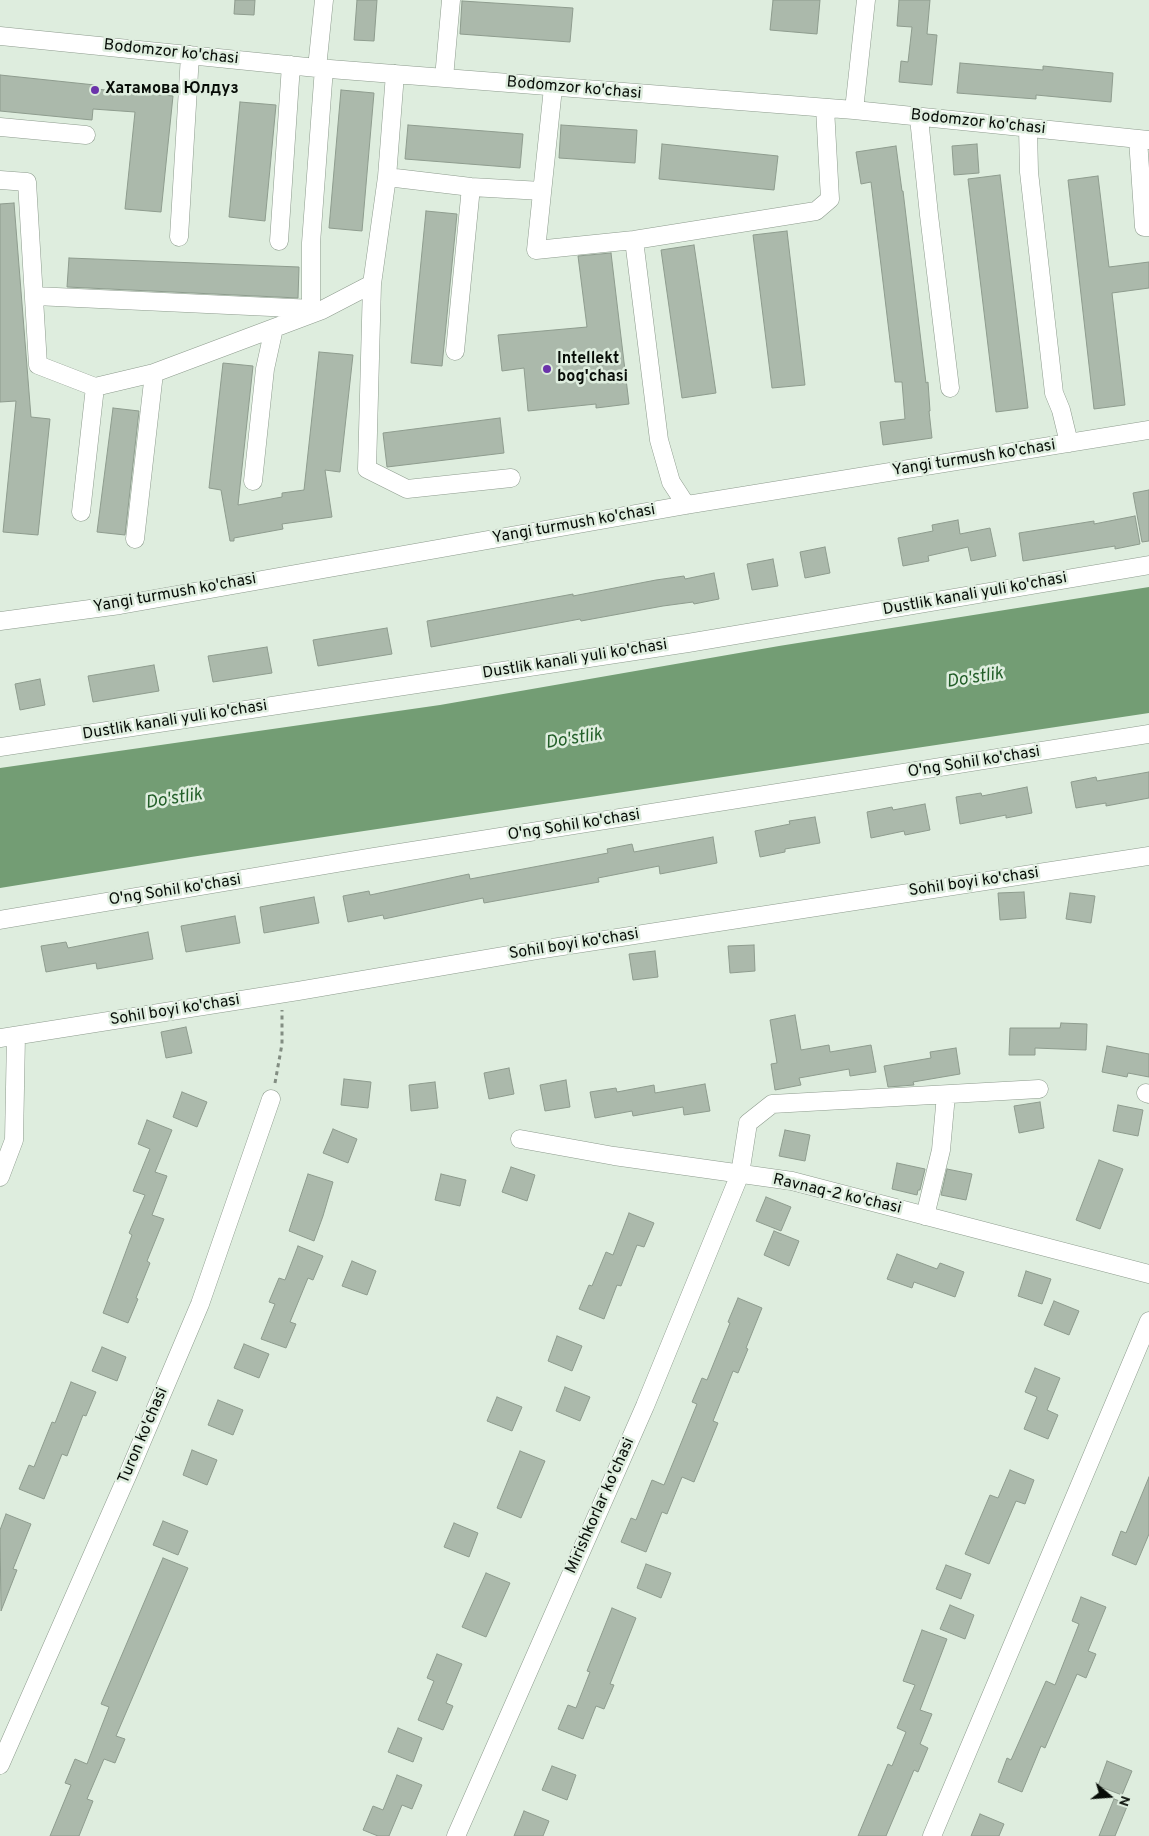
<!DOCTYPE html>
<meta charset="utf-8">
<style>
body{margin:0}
#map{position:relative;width:1149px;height:1836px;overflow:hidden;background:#deedde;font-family:Overpass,sans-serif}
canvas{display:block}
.north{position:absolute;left:1084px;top:1771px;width:50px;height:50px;-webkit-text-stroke:4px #deedde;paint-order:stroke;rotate:108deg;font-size:14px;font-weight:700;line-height:20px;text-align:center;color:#080d08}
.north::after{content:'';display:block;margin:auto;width:18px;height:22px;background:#080d08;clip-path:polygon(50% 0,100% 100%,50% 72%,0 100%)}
</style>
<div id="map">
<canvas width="1149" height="1836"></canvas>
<div class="north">N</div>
</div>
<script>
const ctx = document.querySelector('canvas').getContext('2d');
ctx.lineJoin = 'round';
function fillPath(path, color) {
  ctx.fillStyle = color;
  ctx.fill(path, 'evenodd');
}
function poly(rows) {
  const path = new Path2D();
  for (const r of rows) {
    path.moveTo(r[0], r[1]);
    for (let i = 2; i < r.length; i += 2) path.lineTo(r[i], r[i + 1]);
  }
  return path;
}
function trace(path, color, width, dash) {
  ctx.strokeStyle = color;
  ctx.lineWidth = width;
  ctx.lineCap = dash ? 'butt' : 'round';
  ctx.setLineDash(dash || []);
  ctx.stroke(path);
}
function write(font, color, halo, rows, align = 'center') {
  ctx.font = font + ' Overpass,sans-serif';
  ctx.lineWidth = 5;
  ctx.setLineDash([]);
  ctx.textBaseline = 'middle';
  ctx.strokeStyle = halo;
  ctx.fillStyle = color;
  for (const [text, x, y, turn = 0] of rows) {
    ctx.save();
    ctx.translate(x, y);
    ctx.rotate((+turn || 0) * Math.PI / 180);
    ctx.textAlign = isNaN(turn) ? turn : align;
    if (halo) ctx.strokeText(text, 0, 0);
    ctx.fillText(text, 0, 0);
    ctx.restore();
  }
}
fillPath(poly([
 [1149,587,1149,713,191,857,0,888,0,768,440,705,779,646]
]), '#739d74');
const building = poly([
 [235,0,255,0,254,15,234,14,235,0],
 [357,0,377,0,374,41,354,40,357,0],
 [773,0,820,0,817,34,770,30,773,0],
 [899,0,930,0,927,34,937,35,932,85,899,82,901,61,908,62,912,27,897,26,899,0],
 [462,1,573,8,570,42,460,34,462,1],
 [960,63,1043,70,1043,66,1113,73,1111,102,1036,95,1036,99,957,93,960,63],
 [0,75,95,85,95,89,173,96,161,212,125,209,135,112,93,109,92,120,0,111,0,75],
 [341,90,374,93,362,231,329,228,341,90],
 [240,102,276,105,265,221,229,217,240,102],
 [408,125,523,134,520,168,405,159,408,125],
 [561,125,637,130,635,163,559,158,561,125],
 [662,144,778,156,774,190,659,179,662,144],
 [977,144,979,173,954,175,952,146,977,144],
 [896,146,902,191,903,191,926,383,928,382,930,411,929,411,932,438,883,445,880,422,905,419,902,382,895,382,871,182,861,184,856,152,896,146],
 [1000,175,1028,408,996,412,968,179,1000,175],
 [1098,176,1109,267,1149,262,1149,288,1112,293,1125,405,1094,409,1068,180,1098,176],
 [14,203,31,417,50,419,38,535,3,532,16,401,0,402,0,204,14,203],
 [426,211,457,214,442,366,411,363,426,211],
 [787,231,805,385,772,388,753,235,787,231],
 [694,245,716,393,682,398,661,250,694,245],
 [611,253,629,404,596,408,596,404,528,411,524,368,502,371,498,335,587,327,578,256,611,253],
 [69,258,299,267,298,298,67,287,69,258],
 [319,352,353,355,340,472,325,470,332,517,282,524,283,529,234,538,234,541,230,541,221,490,209,488,223,363,253,366,238,505,282,497,282,493,304,490,319,352],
 [113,408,139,411,125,535,97,532,113,408],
 [500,418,504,453,387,467,383,433,500,418],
 [1149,490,1149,541,1142,542,1133,493,1149,490],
 [1135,516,1140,544,1115,549,1115,546,1023,561,1019,533,1094,521,1094,524,1135,516],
 [958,520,960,534,990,528,996,556,971,561,968,547,928,556,929,561,903,566,898,538,933,531,932,525,958,520],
 [825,547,830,573,805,578,800,552,825,547],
 [773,559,778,586,752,590,747,564,773,559],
 [714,573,719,599,694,604,693,602,663,606,581,621,580,619,431,647,427,621,573,594,573,596,656,580,684,576,685,579,714,573],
 [387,628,392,654,318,666,313,640,387,628],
 [267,647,272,673,213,682,208,656,267,647],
 [154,665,159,691,93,702,88,676,154,665],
 [40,679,45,705,20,710,15,684,40,679],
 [1149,772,1149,798,1106,806,1106,803,1076,808,1071,782,1096,777,1097,781,1149,772],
 [1027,787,1032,813,1006,818,1006,815,960,824,956,797,981,793,982,796,1027,787],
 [925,804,930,830,905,835,904,831,871,838,867,812,892,807,893,810,925,804],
 [815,817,820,843,785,849,785,852,760,857,755,831,790,824,789,821,815,817],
 [713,837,717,863,660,874,659,866,598,878,599,882,484,903,483,898,384,919,383,915,348,922,343,896,369,891,370,895,469,874,470,879,608,853,607,849,632,844,634,852,713,837],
 [1024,892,1026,918,1000,920,998,893,1024,892],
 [1070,893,1095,896,1091,923,1066,919,1070,893],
 [314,897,319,923,264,933,260,907,314,897],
 [235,916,240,943,186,952,181,926,235,916],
 [148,932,153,959,97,969,96,963,46,972,41,946,66,942,68,948,148,932],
 [754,945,755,971,730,973,728,946,754,945],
 [655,951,658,977,633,980,629,954,655,951],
 [795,1015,801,1050,829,1045,830,1052,871,1045,876,1072,850,1076,849,1069,799,1078,801,1085,775,1090,771,1064,777,1063,770,1020,795,1015],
 [1061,1023,1087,1024,1086,1050,1035,1048,1035,1055,1009,1055,1010,1028,1060,1028,1061,1023],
 [186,1027,192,1053,166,1058,161,1032,186,1027],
 [1107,1046,1149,1054,1149,1077,1128,1073,1127,1077,1102,1072,1107,1046],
 [956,1048,960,1074,913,1082,914,1085,888,1087,884,1066,931,1058,930,1052,956,1048],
 [509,1068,514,1094,489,1099,484,1073,509,1068],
 [344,1079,371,1082,368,1108,341,1105,344,1079],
 [566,1080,570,1107,545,1111,540,1085,566,1080],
 [435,1082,438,1108,411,1111,409,1085,435,1082],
 [705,1084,710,1111,684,1115,683,1107,633,1116,632,1111,595,1118,590,1092,616,1088,617,1092,654,1085,655,1093,705,1084],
 [182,1092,207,1102,197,1127,173,1117,182,1092],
 [1040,1102,1044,1128,1019,1133,1014,1106,1040,1102],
 [1118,1105,1143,1110,1138,1136,1113,1131,1118,1105],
 [147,1120,172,1130,155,1172,167,1176,152,1215,164,1219,147,1261,150,1263,136,1298,138,1299,128,1323,103,1313,132,1235,129,1233,145,1195,133,1191,150,1149,138,1144,147,1120],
 [333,1129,357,1139,348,1163,323,1153,333,1129],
 [785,1130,810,1135,805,1161,779,1156,785,1130],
 [1099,1160,1123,1169,1100,1229,1076,1220,1099,1160],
 [897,1163,925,1169,920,1190,918,1190,917,1195,892,1189,897,1163],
 [511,1167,535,1175,527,1201,502,1192,511,1167],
 [947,1169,972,1174,966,1200,941,1195,947,1169],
 [308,1174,333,1182,323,1216,314,1241,289,1231,308,1174],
 [441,1174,466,1180,460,1206,435,1200,441,1174],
 [766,1197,791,1207,781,1231,756,1221,766,1197],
 [629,1213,654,1223,644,1247,637,1245,621,1286,617,1285,604,1319,579,1309,589,1285,592,1286,606,1252,613,1255,629,1213],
 [774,1231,799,1241,789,1266,764,1255,774,1231],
 [298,1246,323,1256,313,1280,308,1278,290,1322,296,1324,286,1348,261,1339,275,1304,269,1302,279,1278,285,1280,298,1246],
 [897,1254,937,1269,940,1263,964,1272,955,1297,914,1282,912,1288,887,1279,897,1254],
 [352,1261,376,1271,367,1295,342,1286,352,1261],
 [1026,1271,1051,1279,1042,1304,1018,1296,1026,1271],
 [738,1298,762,1308,746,1348,748,1349,738,1373,733,1371,713,1421,718,1423,694,1482,682,1477,667,1514,662,1512,646,1552,621,1542,631,1518,636,1520,652,1480,664,1485,697,1404,692,1402,702,1378,707,1380,730,1323,728,1322,738,1298],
 [1054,1301,1079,1311,1069,1335,1044,1325,1054,1301],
 [557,1336,582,1346,572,1371,548,1361,557,1336],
 [244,1344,269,1354,259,1378,234,1368,244,1344],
 [102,1347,126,1357,117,1381,92,1371,102,1347],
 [1035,1368,1060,1378,1047,1410,1058,1415,1048,1439,1024,1429,1037,1397,1025,1392,1035,1368],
 [71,1382,96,1392,86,1416,83,1415,67,1456,62,1454,44,1499,19,1489,29,1465,34,1467,52,1422,55,1423,71,1382],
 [565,1387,590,1397,580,1421,556,1411,565,1387],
 [497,1397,522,1407,512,1431,487,1421,497,1397],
 [218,1400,243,1410,233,1435,208,1425,218,1400],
 [192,1450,217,1460,207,1485,183,1475,192,1450],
 [520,1451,545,1461,521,1518,497,1508,520,1451],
 [1010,1470,1034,1480,1025,1504,1016,1501,989,1564,965,1554,990,1495,998,1498,1010,1470],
 [1149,1477,1149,1534,1136,1565,1112,1555,1121,1531,1126,1533,1149,1477],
 [6,1514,31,1524,13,1569,17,1570,1,1611,0,1530,6,1514],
 [163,1521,188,1531,178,1555,153,1545,163,1521],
 [454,1523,478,1533,469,1557,444,1547,454,1523],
 [163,1558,188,1568,116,1736,125,1739,115,1763,104,1759,87,1799,93,1801,79,1836,50,1836,71,1785,65,1783,75,1759,87,1764,109,1707,101,1704,163,1558],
 [646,1564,671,1573,661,1598,637,1588,646,1564],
 [946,1565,971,1574,961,1599,936,1589,946,1565],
 [486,1573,510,1583,486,1637,462,1627,486,1573],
 [1081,1597,1106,1607,1088,1651,1096,1654,1086,1678,1077,1674,1045,1748,1041,1746,1022,1792,998,1782,1007,1758,1011,1760,1046,1681,1055,1685,1079,1624,1072,1621,1081,1597],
 [950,1605,974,1615,965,1639,940,1629,950,1605],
 [612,1608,636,1618,610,1684,614,1685,604,1709,596,1706,583,1739,558,1729,568,1705,576,1708,590,1672,587,1671,612,1608],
 [922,1630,947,1639,920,1710,932,1714,920,1744,928,1748,918,1772,914,1770,886,1836,858,1836,888,1764,892,1766,906,1732,897,1728,915,1685,903,1681,922,1630],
 [437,1654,462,1664,446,1703,453,1706,443,1730,418,1720,434,1681,427,1678,437,1654],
 [398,1728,422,1738,413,1762,388,1752,398,1728],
 [1107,1761,1132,1771,1122,1795,1098,1786,1107,1761],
 [552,1766,576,1775,567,1800,542,1790,552,1766],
 [397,1775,422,1785,412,1809,402,1805,389,1836,378,1836,363,1830,373,1806,383,1810,397,1775],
 [1114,1799,1128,1804,1115,1836,1099,1836,1114,1799],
 [524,1811,549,1821,543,1836,514,1836,524,1811],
 [980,1814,1004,1824,999,1836,971,1836,980,1814]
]);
fillPath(building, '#abb9ab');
trace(building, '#8e9c8e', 1);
const minor = poly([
 [0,36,317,68,854,110,1149,140],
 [317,68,324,0],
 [395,74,387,177,372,284,367,469,407,489,511,478],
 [444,78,451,0],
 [553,88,536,250,634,240,816,211,830,199,825,108],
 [854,110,866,0],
 [919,118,929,215,950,388],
 [0,127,86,135],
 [1028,128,1029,172,1054,393,1061,410,1069,443],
 [1138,139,1144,227,1149,227],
 [387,177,471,187,542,191],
 [0,180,27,182,38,365,95,387,154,373,322,310,372,284],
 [179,237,190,55],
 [634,240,659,440,671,482,686,505],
 [279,241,291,65],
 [35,296,314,309],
 [311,309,311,243,324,68],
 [455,351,471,187],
 [253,481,265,369,274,328],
 [81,512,95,387],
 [135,539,154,373],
 [0,621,120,605,686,505,1149,430],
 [0,747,688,643,1149,565],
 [0,920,373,857,1149,734],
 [0,1038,298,991,538,950,1149,856],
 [1146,1093,1149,1094],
 [520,1139,614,1156,792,1181,1149,1274],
 [0,1177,14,1140,16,1036],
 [925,1216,941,1150,946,1095],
 [0,1765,128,1474,200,1304,271,1099],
 [456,1836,645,1406,740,1174,748,1123,772,1104,1039,1089],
 [932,1836,1149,1321]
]);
trace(minor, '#8d9b8d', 19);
trace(poly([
 [275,1083,282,1044,282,1010]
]), '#828d82', 3, [4, 4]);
trace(minor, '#fff', 18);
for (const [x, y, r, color] of [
 [95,90,5,"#6b33aa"],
 [547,369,5,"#6b33aa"]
]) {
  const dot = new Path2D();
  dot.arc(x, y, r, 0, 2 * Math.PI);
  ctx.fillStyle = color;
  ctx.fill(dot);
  trace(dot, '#deedde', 2);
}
write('16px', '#080d08', '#deedde', [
 ["Bodomzor ko'chasi",171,53,6],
 ["Bodomzor ko'chasi",574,89,5],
 ["Bodomzor ko'chasi",978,123,6],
 ["Yangi turmush ko'chasi",974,459,-9],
 ["Yangi turmush ko'chasi",574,525,-10],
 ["Yangi turmush ko'chasi",175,594,-10],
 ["Dustlik kanali yuli ko'chasi",975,595,-10],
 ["Dustlik kanali yuli ko'chasi",575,660,-9],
 ["Dustlik kanali yuli ko'chasi",175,721,-9],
 ["O'ng Sohil ko'chasi",974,763,-9],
 ["O'ng Sohil ko'chasi",574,826,-9],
 ["Sohil boyi ko'chasi",974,883,-8],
 ["O'ng Sohil ko'chasi",175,891,-9],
 ["Sohil boyi ko'chasi",574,945,-9],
 ["Sohil boyi ko'chasi",175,1011,-9],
 ["Ravnaq-2 ko'chasi",837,1195,13],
 ["Turon ko'chasi",144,1436,-67],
 ["Mirishkorlar ko'chasi",601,1506,-66]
]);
write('bold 16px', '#080d08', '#deedde', [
 ["Хатамова Юлдуз",105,90],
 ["Intellekt",557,360],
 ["bog'chasi",557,378]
], 'left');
write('italic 18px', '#225e28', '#deedde', [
 ["Do'stlik",975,679,-9],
 ["Do'stlik",574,740,-9],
 ["Do'stlik",174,800,-9]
]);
</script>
